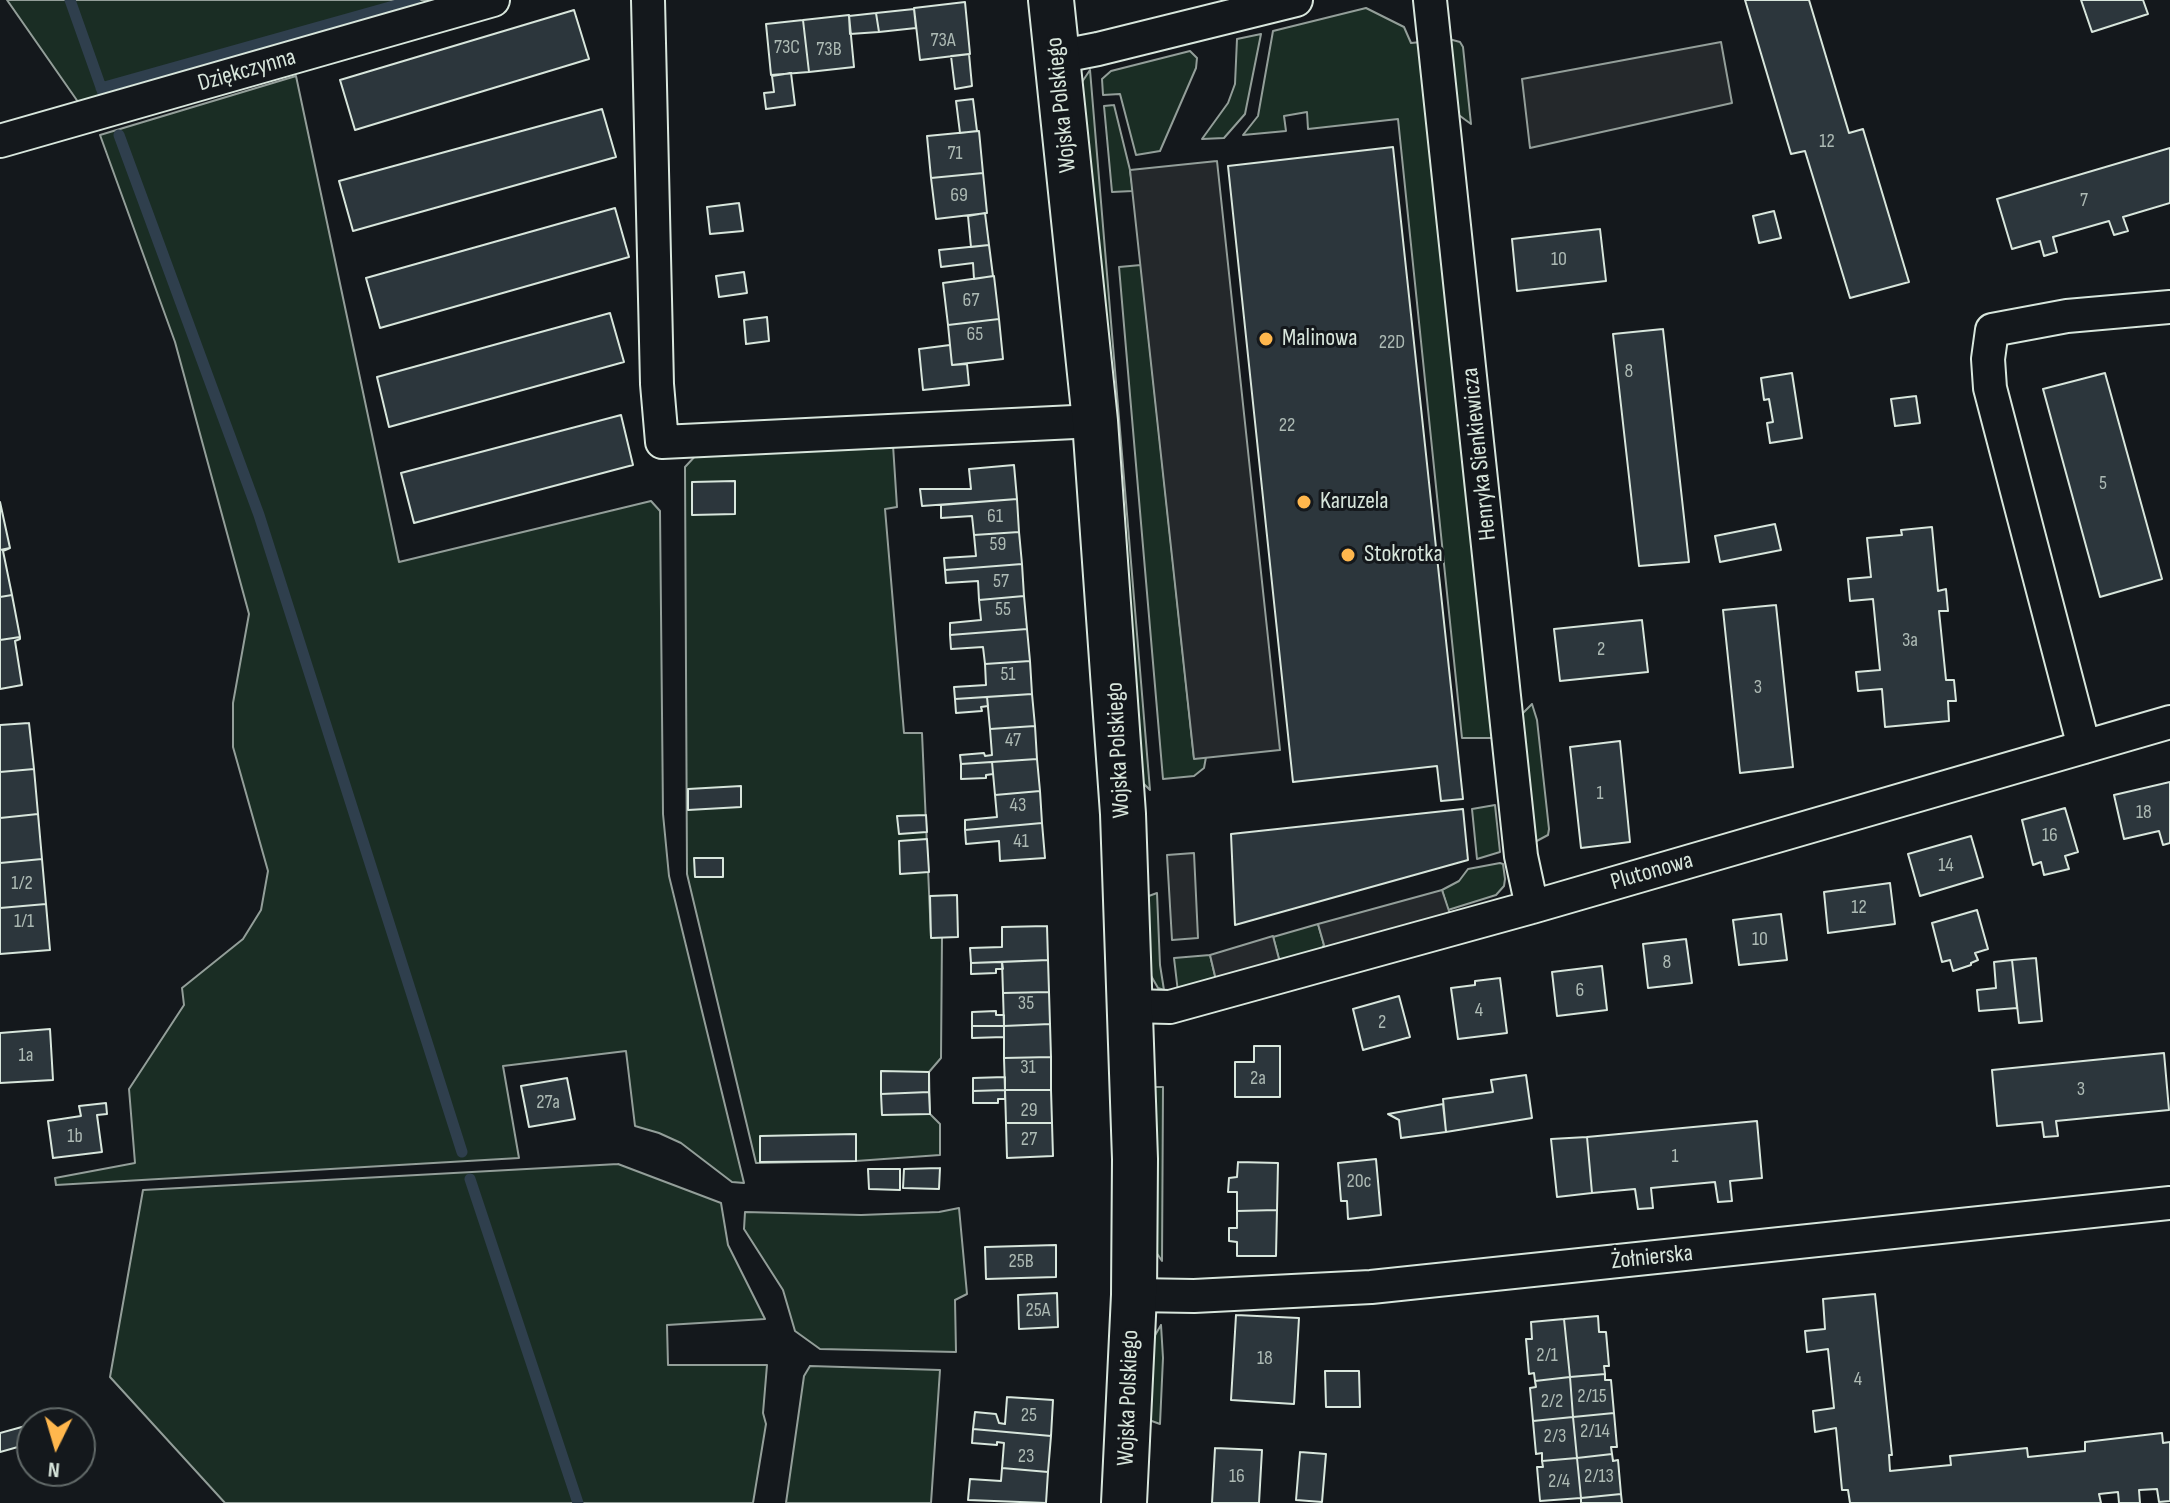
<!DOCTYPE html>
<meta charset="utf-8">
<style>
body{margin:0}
#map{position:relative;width:2170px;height:1503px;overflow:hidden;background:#14181c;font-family:"Sofia Sans Condensed",sans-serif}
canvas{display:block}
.north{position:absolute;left:16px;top:1407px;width:80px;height:80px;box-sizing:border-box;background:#14181c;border:2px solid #626a69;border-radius:50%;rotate:185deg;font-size:22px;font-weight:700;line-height:32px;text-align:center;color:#d8e6dc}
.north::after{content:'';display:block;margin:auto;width:28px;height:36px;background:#ffb74d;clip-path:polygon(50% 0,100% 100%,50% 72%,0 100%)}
</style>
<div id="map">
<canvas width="2170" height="1503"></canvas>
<div class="north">N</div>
</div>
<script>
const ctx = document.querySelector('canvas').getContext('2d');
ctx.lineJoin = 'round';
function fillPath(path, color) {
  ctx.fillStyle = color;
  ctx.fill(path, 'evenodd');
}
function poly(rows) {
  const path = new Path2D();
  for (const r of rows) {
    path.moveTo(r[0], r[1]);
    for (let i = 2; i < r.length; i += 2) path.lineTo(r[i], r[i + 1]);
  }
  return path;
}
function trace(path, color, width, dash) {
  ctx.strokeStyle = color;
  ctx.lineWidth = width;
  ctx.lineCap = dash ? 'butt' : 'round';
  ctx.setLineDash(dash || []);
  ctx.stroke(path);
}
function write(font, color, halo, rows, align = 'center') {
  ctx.font = font + ' "Sofia Sans Condensed",sans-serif';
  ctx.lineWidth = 6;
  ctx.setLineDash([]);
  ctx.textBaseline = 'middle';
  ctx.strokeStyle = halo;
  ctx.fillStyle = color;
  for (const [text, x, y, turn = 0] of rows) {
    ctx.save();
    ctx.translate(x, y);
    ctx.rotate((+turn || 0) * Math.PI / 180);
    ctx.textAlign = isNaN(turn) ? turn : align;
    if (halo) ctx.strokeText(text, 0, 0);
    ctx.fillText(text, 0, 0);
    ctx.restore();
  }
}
const green = poly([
 [7,0,438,0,83,109,7,0],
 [1366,8,1404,27,1411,43,1421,42,1493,738,1462,738,1398,119,1308,129,1307,112,1284,116,1286,131,1243,135,1258,116,1273,31,1366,8],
 [1261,34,1245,114,1224,138,1202,139,1228,103,1235,84,1237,39,1261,34],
 [1449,39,1460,42,1463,47,1471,124,1456,113,1449,39],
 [1190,51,1197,58,1196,68,1160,151,1136,155,1120,94,1103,95,1102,79,1111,71,1190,51],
 [1090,70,1150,790,1141,781,1081,91,1082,82,1090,70],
 [296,76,399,562,651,501,660,511,663,814,669,876,744,1183,732,1182,681,1143,659,1133,635,1126,626,1051,503,1066,519,1158,56,1185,55,1178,135,1163,129,1089,184,1005,182,988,243,939,261,910,268,871,233,747,233,703,249,614,175,342,100,135,296,76],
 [1114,105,1130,170,1133,191,1112,192,1104,106,1114,105],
 [1141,265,1194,758,1206,757,1204,768,1194,776,1163,779,1119,267,1141,265],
 [893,445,897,507,885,509,904,733,922,733,931,937,942,937,941,1058,929,1072,930,1114,940,1124,940,1155,856,1161,756,1163,687,874,685,467,699,452,893,445],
 [1532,704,1537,720,1549,829,1548,835,1533,843,1519,717,1532,704],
 [1495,805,1500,852,1477,859,1472,809,1495,805],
 [1500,863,1503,864,1505,879,1504,886,1496,895,1448,910,1442,890,1459,881,1468,869,1500,863],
 [1157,893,1160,965,1164,990,1158,988,1150,974,1146,897,1157,893],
 [1318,924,1324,945,1321,952,1283,963,1279,959,1273,937,1318,924],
 [1210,955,1216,980,1178,992,1174,958,1210,955],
 [1153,1087,1163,1087,1162,1261,1156,1252,1155,1242,1153,1087],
 [618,1164,721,1203,728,1245,765,1319,667,1325,668,1365,767,1365,763,1413,766,1424,753,1503,225,1503,110,1377,143,1190,618,1164],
 [959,1208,967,1294,955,1300,956,1352,820,1349,795,1331,783,1290,744,1229,745,1212,861,1215,939,1212,959,1208],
 [1161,1325,1163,1358,1160,1424,1149,1420,1154,1337,1161,1325],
 [810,1366,940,1370,931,1503,786,1503,804,1376,810,1366]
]);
fillPath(green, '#1a2d24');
trace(green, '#939e99', 2);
const parking = poly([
 [1721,42,1732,103,1530,148,1522,79,1721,42],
 [1217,161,1280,750,1194,759,1130,170,1217,161],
 [1194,853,1198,938,1172,940,1167,855,1194,853],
 [1442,890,1450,914,1321,952,1324,945,1318,924,1442,890],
 [1273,936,1279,959,1283,963,1216,980,1210,955,1273,936]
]);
fillPath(parking, '#24282b');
trace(parking, '#939e99', 2);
trace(poly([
 [70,0,103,93],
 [101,88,415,0],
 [119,135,259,515,462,1152],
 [470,1179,578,1503]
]), '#2f3f4d', 11);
const building = poly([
 [1745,0,1809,0,1849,133,1863,129,1909,282,1850,298,1805,151,1791,154,1745,0],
 [2081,0,2143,0,2148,14,2092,32,2081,0],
 [965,2,970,54,920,60,914,8,965,2],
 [914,9,916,28,879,32,876,13,914,9],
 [574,10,589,59,355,130,340,80,574,10],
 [876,13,879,32,850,34,849,16,876,13],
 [849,15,854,67,809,72,803,20,849,15],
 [803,20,809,72,771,75,766,24,803,20],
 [969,54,972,86,955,89,951,56,969,54],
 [791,73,795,105,766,109,764,93,774,92,772,76,791,73],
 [973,99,977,131,960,133,956,101,973,99],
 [602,109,616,157,353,231,339,181,602,109],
 [979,131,983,173,931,178,927,136,979,131],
 [1393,147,1463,799,1441,801,1437,766,1293,782,1228,166,1393,147],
 [2170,148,2170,203,2123,217,2128,231,2114,235,2109,221,2053,237,2057,252,2044,256,2040,241,2012,249,1997,199,2170,148],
 [983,173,987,213,936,219,931,178,983,173],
 [739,203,743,231,710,234,707,207,739,203],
 [615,208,629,257,380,328,366,278,615,208],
 [1774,211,1781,238,1759,243,1753,216,1774,211],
 [985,213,989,245,971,247,968,216,985,213],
 [1600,229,1606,281,1517,291,1512,239,1600,229],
 [989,245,993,276,974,279,973,263,941,267,939,250,989,245],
 [744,272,747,293,719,297,716,276,744,272],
 [994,276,999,319,948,325,943,283,994,276],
 [610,313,624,362,389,427,377,377,610,313],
 [767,317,769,341,746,344,744,320,767,317],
 [999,319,1003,359,952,365,948,325,999,319],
 [1663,329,1689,562,1639,566,1613,334,1663,329],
 [950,345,952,365,967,364,969,385,923,390,919,349,950,345],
 [1792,373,1802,438,1770,443,1767,423,1773,422,1769,399,1764,400,1761,378,1792,373],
 [2105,373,2162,579,2100,597,2043,389,2105,373],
 [1916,396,1920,423,1895,426,1891,399,1916,396],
 [621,415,633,465,414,523,401,473,621,415],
 [1014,465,1017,499,922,506,920,489,971,489,969,469,1014,465],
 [735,481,735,514,692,515,692,482,735,481],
 [1017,499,1019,532,974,535,972,516,941,518,941,505,1017,499],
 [0,502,10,548,0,550,0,502],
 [1775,524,1781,550,1720,562,1715,536,1775,524],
 [1932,527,1938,591,1946,589,1948,611,1939,611,1946,680,1954,680,1956,701,1948,701,1949,721,1885,727,1882,689,1858,691,1856,672,1880,670,1873,599,1850,601,1848,579,1871,577,1867,538,1902,535,1901,530,1932,527],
 [1019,532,1022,564,945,570,944,558,976,556,974,535,1019,532],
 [10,548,3,551,12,595,0,597,0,550,10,548],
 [1022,564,1024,596,979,600,978,581,946,583,945,570,1022,564],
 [12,595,20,637,0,640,0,597,12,595],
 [1024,596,1027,629,950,635,950,623,981,620,979,600,1024,596],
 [1776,605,1793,767,1740,773,1723,610,1776,605],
 [1642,620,1648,672,1560,681,1554,629,1642,620],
 [1027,629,1030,661,985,664,983,647,951,649,950,635,1027,629],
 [20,637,20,639,15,641,22,685,0,689,0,640,20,637],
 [1030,661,1032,694,955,699,954,687,986,685,985,664,1030,661],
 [1032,694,1035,726,990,729,987,697,1032,694],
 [987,697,988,706,981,707,982,711,956,713,955,699,987,697],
 [29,723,34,769,0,772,0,725,29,723],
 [1035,726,1037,759,961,764,960,755,984,753,985,756,992,755,990,729,1035,726],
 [1620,741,1630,842,1581,848,1570,747,1620,741],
 [1037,759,1040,791,995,795,992,762,1037,759],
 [992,762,993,774,986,775,986,778,961,779,961,764,992,762],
 [34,769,38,814,0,818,0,772,34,769],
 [2170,782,2170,843,2163,845,2159,831,2124,839,2114,795,2170,782],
 [741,786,741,807,688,810,688,789,741,786],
 [1040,791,1042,823,965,830,965,820,997,817,995,795,1040,791],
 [2065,808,2078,852,2065,856,2069,869,2044,875,2041,862,2033,865,2022,820,2065,808],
 [1463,809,1468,860,1235,925,1231,834,1463,809],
 [38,814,42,859,0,863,0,818,38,814],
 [926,815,927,832,899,834,897,816,926,815],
 [1042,823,1045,858,1000,861,999,841,966,844,965,830,1042,823],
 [1971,836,1983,877,1920,896,1908,854,1971,836],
 [927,839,929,872,900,874,899,841,927,839],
 [694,858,723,858,723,877,695,877,694,858],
 [42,859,46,904,0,908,0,863,42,859],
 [1890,883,1895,924,1828,933,1824,892,1890,883],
 [957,895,958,937,931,938,930,896,957,895],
 [46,904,50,950,0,954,0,908,46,904],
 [1977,910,1988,949,1975,953,1978,960,1971,963,1971,965,1953,971,1950,960,1942,962,1932,923,1977,910],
 [1781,914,1787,960,1739,965,1733,920,1781,914],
 [1047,926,1048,960,971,963,970,948,1002,947,1002,927,1047,926],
 [1686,939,1692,983,1648,988,1643,944,1686,939],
 [2036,958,2042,1021,2019,1023,2012,960,2036,958],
 [1048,960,1049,992,1003,993,1002,962,1048,960],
 [2012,960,2017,1008,1979,1011,1977,990,1996,988,1994,962,2012,960],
 [1002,962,1003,969,996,969,996,973,971,974,971,963,1002,962],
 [1602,966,1607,1010,1557,1016,1552,972,1602,966],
 [1500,978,1507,1033,1458,1039,1451,988,1475,985,1475,981,1500,978],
 [1049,992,1050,1024,1004,1026,1003,993,1049,992],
 [1399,996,1410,1037,1363,1050,1353,1009,1399,996],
 [996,1011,996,1015,1004,1015,1004,1026,972,1026,972,1012,996,1011],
 [1050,1024,1051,1057,1004,1058,1004,1026,1050,1024],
 [972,1026,1004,1026,1004,1037,972,1038,972,1026],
 [50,1029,53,1080,0,1083,0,1033,50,1029],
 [1254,1046,1280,1046,1280,1097,1235,1097,1235,1062,1254,1062,1254,1046],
 [2164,1053,2169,1110,2056,1121,2058,1136,2044,1137,2042,1122,1997,1126,1992,1070,2164,1053],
 [1051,1057,1051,1090,1005,1090,1004,1058,1051,1057],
 [881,1071,929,1072,929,1092,881,1094,881,1071],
 [1526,1075,1532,1118,1446,1132,1443,1099,1493,1092,1491,1080,1526,1075],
 [1005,1077,1005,1090,973,1091,973,1078,1005,1077],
 [567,1078,575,1119,529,1127,521,1086,567,1078],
 [1005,1090,1051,1090,1052,1123,1006,1123,1005,1090],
 [1005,1090,1005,1099,998,1099,998,1103,973,1103,973,1091,1005,1090],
 [929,1092,930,1114,882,1115,881,1094,929,1092],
 [106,1103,107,1114,97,1115,102,1152,53,1158,48,1121,81,1116,79,1106,106,1103],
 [1443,1104,1446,1132,1401,1138,1399,1120,1388,1114,1443,1104],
 [1757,1121,1762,1178,1730,1181,1732,1201,1718,1202,1715,1182,1651,1188,1653,1208,1638,1209,1635,1189,1592,1193,1587,1137,1757,1121],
 [1006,1123,1052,1123,1053,1156,1007,1158,1006,1123],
 [856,1134,856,1161,760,1162,760,1136,856,1134],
 [1587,1137,1592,1193,1557,1197,1551,1139,1587,1137],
 [1376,1159,1381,1215,1348,1219,1347,1201,1341,1201,1338,1163,1376,1159],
 [1238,1162,1278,1163,1277,1210,1237,1211,1237,1192,1228,1192,1229,1178,1237,1177,1238,1162],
 [940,1168,939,1189,903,1188,904,1169,940,1168],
 [868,1169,900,1169,900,1190,869,1189,868,1169],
 [1277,1210,1276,1256,1237,1256,1237,1242,1229,1241,1229,1228,1237,1228,1237,1211,1277,1210],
 [1056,1245,1056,1277,986,1279,985,1247,1056,1245],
 [1057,1293,1058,1327,1019,1329,1018,1295,1057,1293],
 [1875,1294,1892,1455,1889,1455,1890,1471,1951,1465,1950,1456,2027,1448,2028,1457,2085,1451,2085,1442,2162,1433,2163,1443,2170,1442,2170,1501,2159,1502,2157,1489,2139,1490,2140,1503,2119,1503,2118,1492,2099,1494,2101,1503,1850,1503,1848,1490,1842,1490,1836,1428,1815,1432,1813,1411,1834,1408,1828,1349,1807,1352,1805,1331,1825,1329,1823,1299,1875,1294],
 [1236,1315,1299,1318,1294,1404,1231,1400,1236,1315],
 [1598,1316,1599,1332,1606,1332,1609,1366,1604,1366,1605,1374,1570,1377,1564,1319,1598,1316],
 [1564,1319,1570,1377,1535,1381,1534,1373,1529,1374,1526,1339,1532,1339,1531,1322,1564,1319],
 [1325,1371,1359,1371,1360,1407,1326,1407,1325,1371],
 [1605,1374,1605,1380,1611,1380,1614,1413,1573,1417,1570,1377,1605,1374],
 [1570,1377,1573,1417,1533,1421,1530,1388,1536,1387,1535,1381,1570,1377],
 [1007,1397,1053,1400,1051,1436,973,1429,975,1412,996,1414,999,1423,1005,1424,1007,1397],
 [1614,1413,1617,1447,1611,1447,1612,1454,1577,1458,1573,1417,1614,1413],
 [1573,1417,1577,1458,1542,1461,1542,1453,1536,1454,1533,1421,1573,1417],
 [29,1425,32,1427,32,1443,0,1452,0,1433,29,1425],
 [973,1429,1051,1436,1048,1472,1002,1468,1004,1443,997,1442,997,1445,972,1443,973,1429],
 [1215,1448,1262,1450,1259,1503,1212,1503,1215,1448],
 [1300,1452,1326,1454,1322,1502,1296,1500,1300,1452],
 [1612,1454,1613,1461,1618,1460,1621,1494,1581,1498,1577,1458,1612,1454],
 [1577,1458,1581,1498,1540,1501,1537,1467,1543,1467,1542,1461,1577,1458],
 [1002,1468,1048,1472,1046,1503,968,1500,970,1479,1001,1481,1002,1468],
 [1621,1494,1622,1503,1581,1503,1581,1498,1621,1494]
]);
fillPath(building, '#2c363c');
trace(building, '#d8e6dc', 2);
const street = poly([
 [648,0,657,384,662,442,1095,421],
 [1430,0,1521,856,1532,907],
 [1057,57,1098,49,1296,0],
 [0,141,493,0],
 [2084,747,1990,388,1988,359,1992,330,2067,316,2170,307],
 [1131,1006,1170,1007,1532,907,2170,722],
 [1134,1295,1194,1296,1371,1287,2170,1203]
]);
const secondary = poly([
 [1051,0,1095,421,1123,814,1135,1159,1134,1295,1124,1503]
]);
trace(street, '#d8e6dc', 36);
trace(secondary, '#d8e6dc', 48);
trace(street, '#14181c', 32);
trace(secondary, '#14181c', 44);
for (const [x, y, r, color] of [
 [1266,339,8,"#ffb74d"],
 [1304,502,8,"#ffb74d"],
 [1348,555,8,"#ffb74d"]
]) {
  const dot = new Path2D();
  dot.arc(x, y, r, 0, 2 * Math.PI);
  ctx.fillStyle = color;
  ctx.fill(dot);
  trace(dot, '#14181c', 3);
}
write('20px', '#adbab4', null, [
 ["73A",943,41],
 ["73C",787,48],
 ["73B",829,50],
 ["12",1827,142],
 ["71",955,154],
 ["69",959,196],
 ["7",2084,201],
 ["10",1559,260],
 ["67",971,301],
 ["65",975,335],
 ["22D",1392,343],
 ["8",1629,372],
 ["22",1287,426],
 ["5",2103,484],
 ["61",995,517],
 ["59",998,545],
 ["57",1001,582],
 ["55",1003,610],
 ["3a",1910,641],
 ["2",1601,650],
 ["51",1008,675],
 ["3",1758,688],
 ["47",1013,741],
 ["1",1600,794],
 ["43",1018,806],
 ["18",2144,813],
 ["16",2050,836],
 ["41",1021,842],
 ["14",1946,866],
 ["1/2",22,884],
 ["12",1859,908],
 ["1/1",24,922],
 ["10",1760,940],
 ["8",1667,963],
 ["6",1580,991],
 ["35",1026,1004],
 ["4",1479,1011],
 ["2",1382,1023],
 ["1a",26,1056],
 ["31",1028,1068],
 ["2a",1258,1079],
 ["3",2081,1090],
 ["27a",548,1103],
 ["29",1029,1111],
 ["1b",75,1137],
 ["27",1029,1140],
 ["1",1675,1157],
 ["20c",1359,1182],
 ["25B",1021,1262],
 ["25A",1038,1311],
 ["2/1",1547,1356],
 ["18",1265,1359],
 ["4",1858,1380],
 ["2/15",1592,1397],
 ["2/2",1552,1402],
 ["25",1029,1416],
 ["2/14",1595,1432],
 ["2/3",1555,1437],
 ["23",1026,1457],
 ["16",1237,1477],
 ["2/13",1599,1477],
 ["2/4",1559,1482]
]);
write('24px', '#d8e6dc', '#14181c', [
 ["Dziękczynna",247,71,-16],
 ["Wojska Polskiego",1062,105,-96],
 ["Henryka Sienkiewicza",1480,454,-96],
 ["Wojska Polskiego",1119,750,-93],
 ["Plutonowa",1652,872,-16],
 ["Żołnierska",1652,1258,-6],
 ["Wojska Polskiego",1129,1398,-88]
]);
write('24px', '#d8e6dc', '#14181c', [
 ["Malinowa",1282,339],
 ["Karuzela",1320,502],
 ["Stokrotka",1364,555]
], 'left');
</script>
